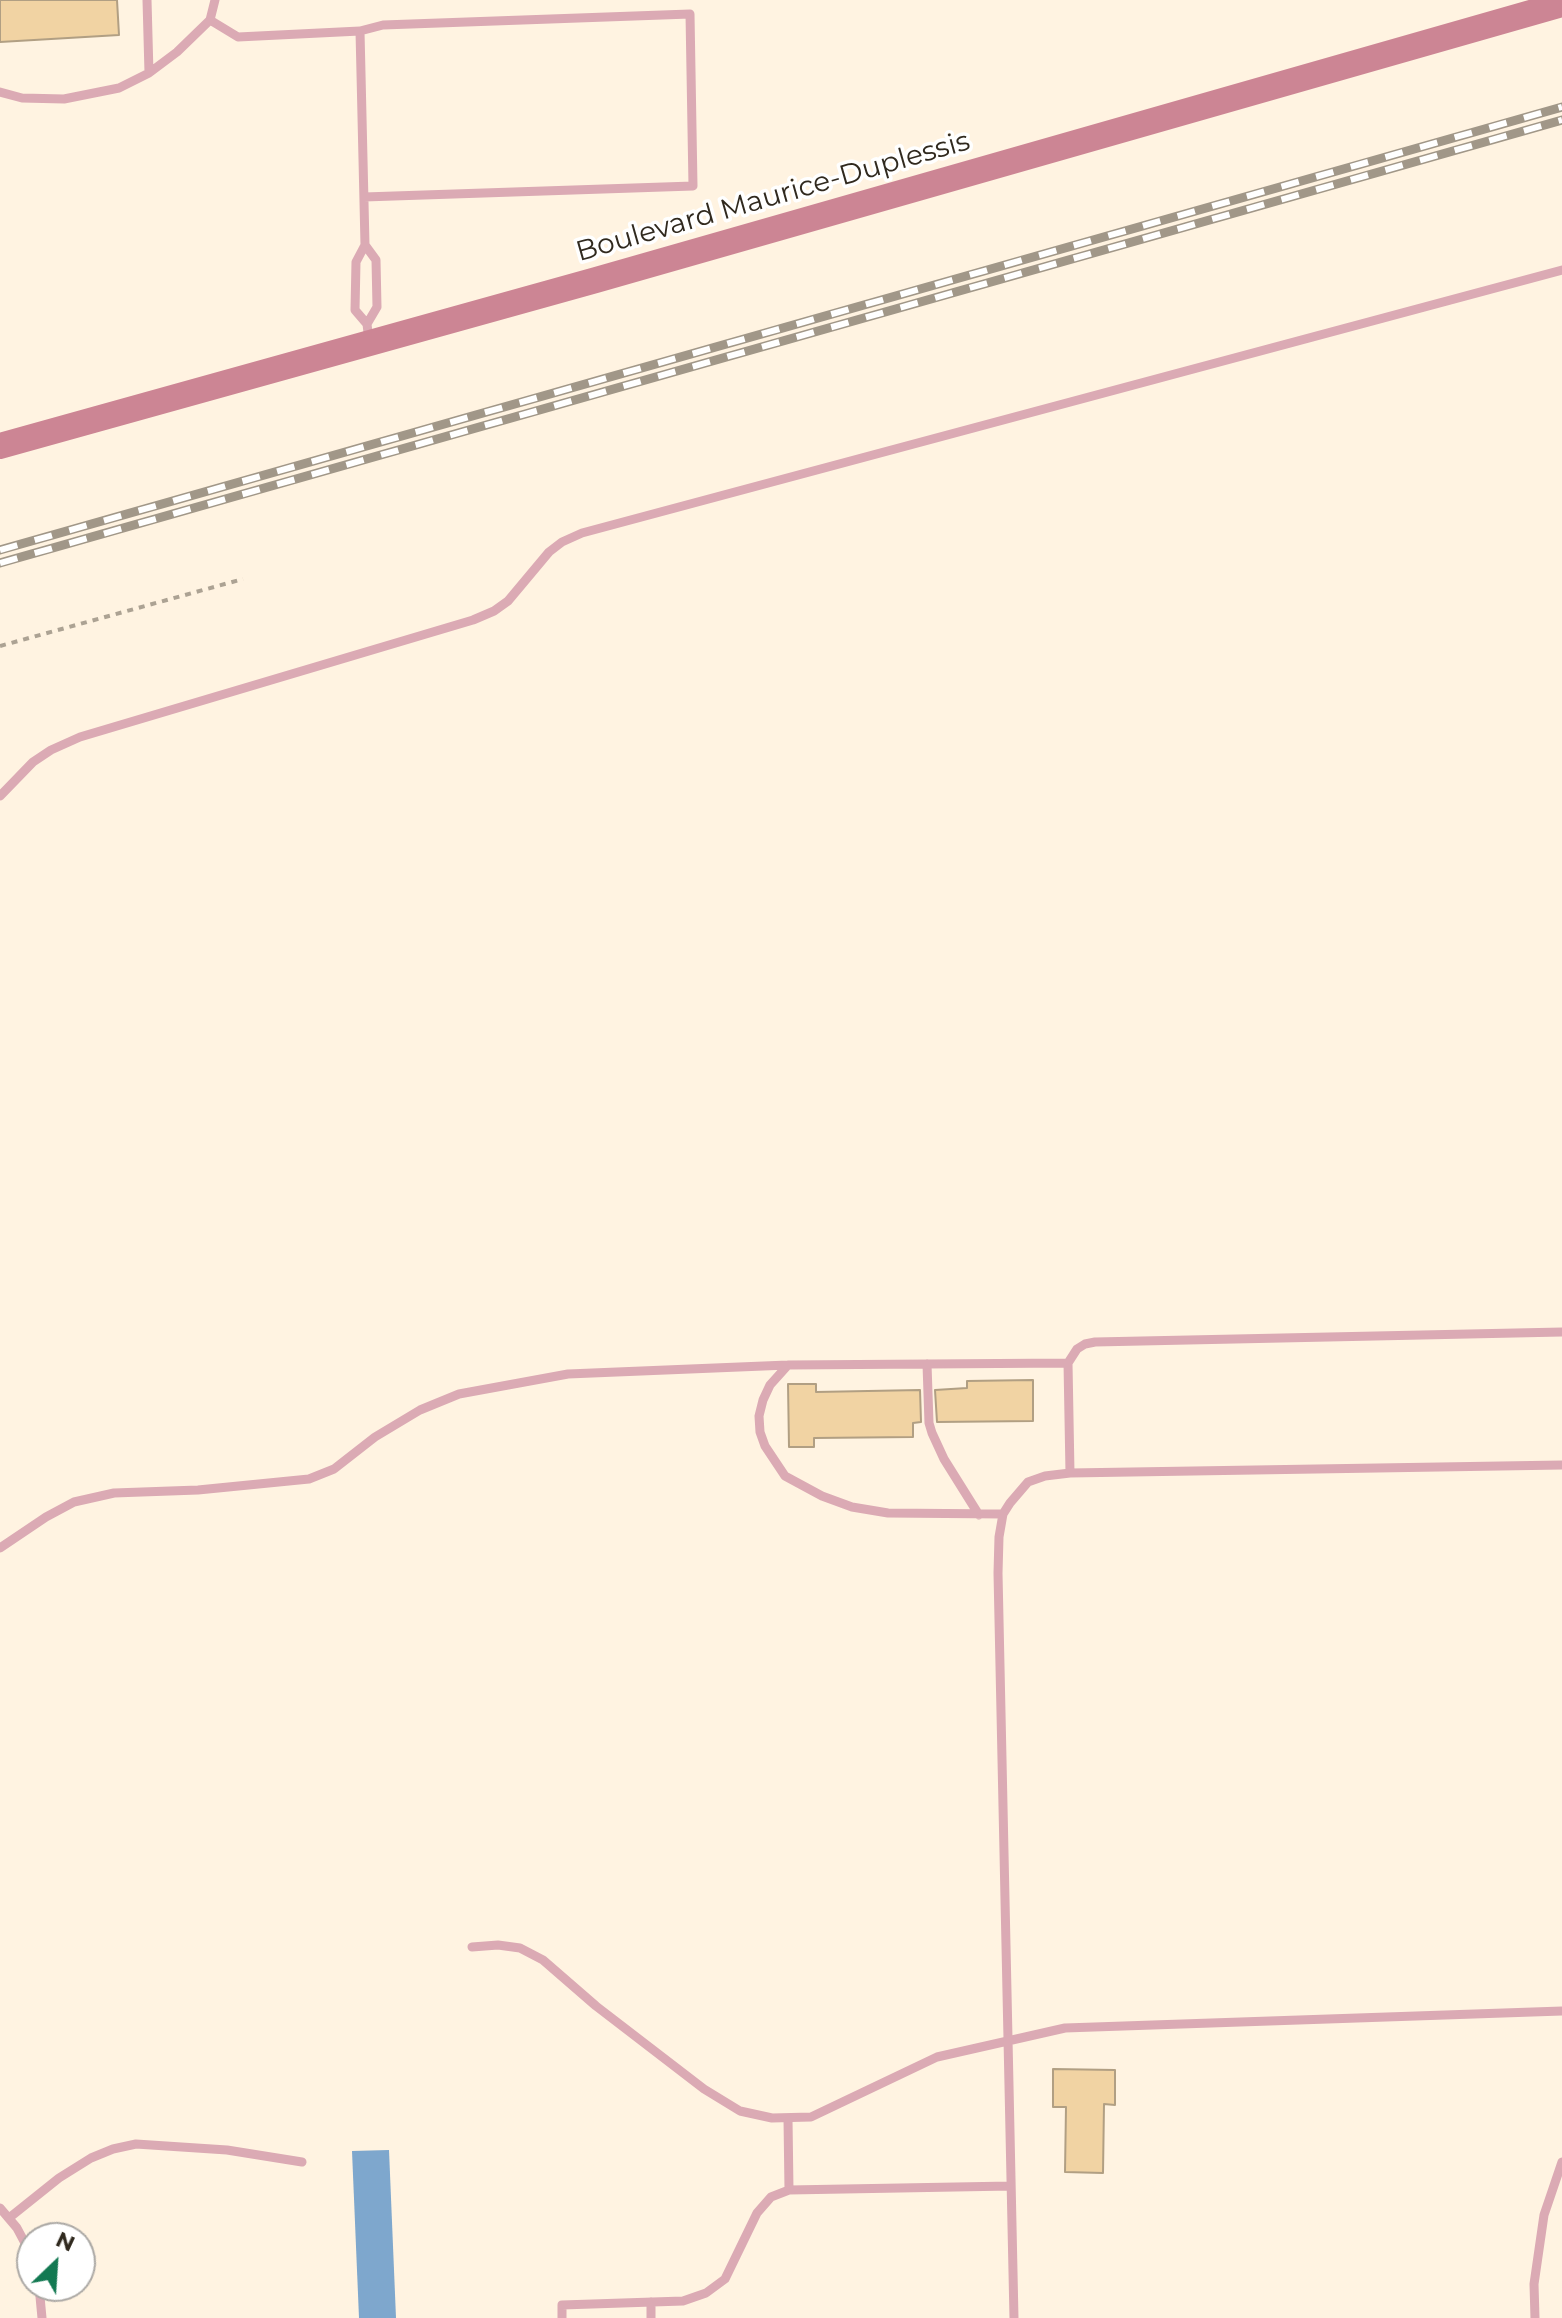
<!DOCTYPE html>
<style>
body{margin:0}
#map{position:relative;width:1562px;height:2318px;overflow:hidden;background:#fff3e1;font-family:Montserrat,sans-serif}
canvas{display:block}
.north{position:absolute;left:16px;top:2222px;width:80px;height:80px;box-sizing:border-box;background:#fff;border:2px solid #aca9a5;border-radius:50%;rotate:25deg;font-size:22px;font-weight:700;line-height:32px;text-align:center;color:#30291e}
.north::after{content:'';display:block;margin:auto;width:28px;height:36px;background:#137952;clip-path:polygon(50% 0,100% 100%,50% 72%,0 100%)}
</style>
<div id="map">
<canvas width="1562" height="2318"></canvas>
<div class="north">N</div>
</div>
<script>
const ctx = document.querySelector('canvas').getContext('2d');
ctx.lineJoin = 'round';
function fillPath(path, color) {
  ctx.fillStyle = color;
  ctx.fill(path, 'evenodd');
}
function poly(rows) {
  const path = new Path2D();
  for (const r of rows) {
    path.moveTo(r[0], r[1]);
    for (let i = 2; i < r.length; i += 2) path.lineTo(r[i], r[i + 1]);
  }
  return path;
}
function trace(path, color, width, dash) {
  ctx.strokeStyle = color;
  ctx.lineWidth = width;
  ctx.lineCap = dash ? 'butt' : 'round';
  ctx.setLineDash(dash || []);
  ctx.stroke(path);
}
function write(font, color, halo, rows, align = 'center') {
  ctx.font = font + ' Montserrat,sans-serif';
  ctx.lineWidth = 7;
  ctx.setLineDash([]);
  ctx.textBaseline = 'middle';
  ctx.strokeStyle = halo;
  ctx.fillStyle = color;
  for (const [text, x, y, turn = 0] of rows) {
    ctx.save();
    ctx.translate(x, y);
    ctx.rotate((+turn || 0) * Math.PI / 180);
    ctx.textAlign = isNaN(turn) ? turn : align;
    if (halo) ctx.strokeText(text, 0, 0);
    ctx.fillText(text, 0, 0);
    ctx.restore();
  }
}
fillPath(poly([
 [389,2150,396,2318,359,2318,352,2151]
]), '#7ea7cd');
const building = poly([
 [0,0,117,0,119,35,0,42,0,0],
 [1033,1380,1033,1421,937,1422,935,1390,967,1388,967,1381,1033,1380],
 [788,1384,816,1384,816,1392,920,1390,921,1422,913,1423,913,1437,814,1438,814,1447,789,1447,788,1384],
 [1053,2069,1115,2070,1115,2105,1104,2104,1103,2173,1065,2172,1066,2107,1053,2107,1053,2069]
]);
fillPath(building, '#f1d3a3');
trace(building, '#b19f83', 2);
trace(poly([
 [0,646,243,579]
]), '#aca293', 4, [6, 6]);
trace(poly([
 [147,0,149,73],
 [215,0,210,20,238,37,360,31],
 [0,92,22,98,64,99,119,88,149,73,177,52,210,20],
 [364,197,693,186,690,14,383,25,360,31,365,245],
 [367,324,355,310,356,262,365,245,376,260,377,307,367,324,369,341],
 [0,796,33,762,51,750,80,737,473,620,494,611,508,601,549,552,562,542,582,533,1562,270],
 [1068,1363,1077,1349,1085,1344,1095,1342,1562,1332],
 [927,1364,929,1423,932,1433,944,1459,979,1515],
 [788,1365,770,1385,763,1400,759,1416,760,1432,765,1446,785,1476,822,1496,852,1507,888,1513,1003,1514],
 [0,1548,46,1517,74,1502,114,1493,198,1490,309,1479,334,1469,375,1437,420,1410,459,1394,568,1374,788,1365,1068,1363,1070,1473,1562,1465],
 [472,1947,498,1945,520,1948,543,1960,596,2006,704,2089,740,2111,772,2118,811,2117,937,2057,1065,2028,1562,2011],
 [788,2119,789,2190],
 [0,2208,17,2228,32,2256],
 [9,2218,59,2178,91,2158,113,2149,136,2144,227,2150,302,2162],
 [39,2286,42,2318],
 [562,2318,562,2305,683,2301,706,2293,725,2279,757,2213,771,2197,789,2190,1011,2186],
 [651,2318,651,2302],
 [1014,2318,998,1573,999,1537,1003,1514,1010,1503,1028,1482,1045,1476,1070,1473],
 [1535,2318,1534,2284,1544,2215,1562,2162]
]), '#dbaab4', 9);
trace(poly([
 [0,446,596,280,1562,4]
]), '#cc8594', 26);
const rail = poly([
 [0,550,1562,107],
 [0,563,1562,120]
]);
trace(rail, '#a19788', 9);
trace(rail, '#fff', 6, [18]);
write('28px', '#30291e', '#fff', [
 ["Boulevard Maurice-Duplessis",773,197,-16]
]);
</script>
